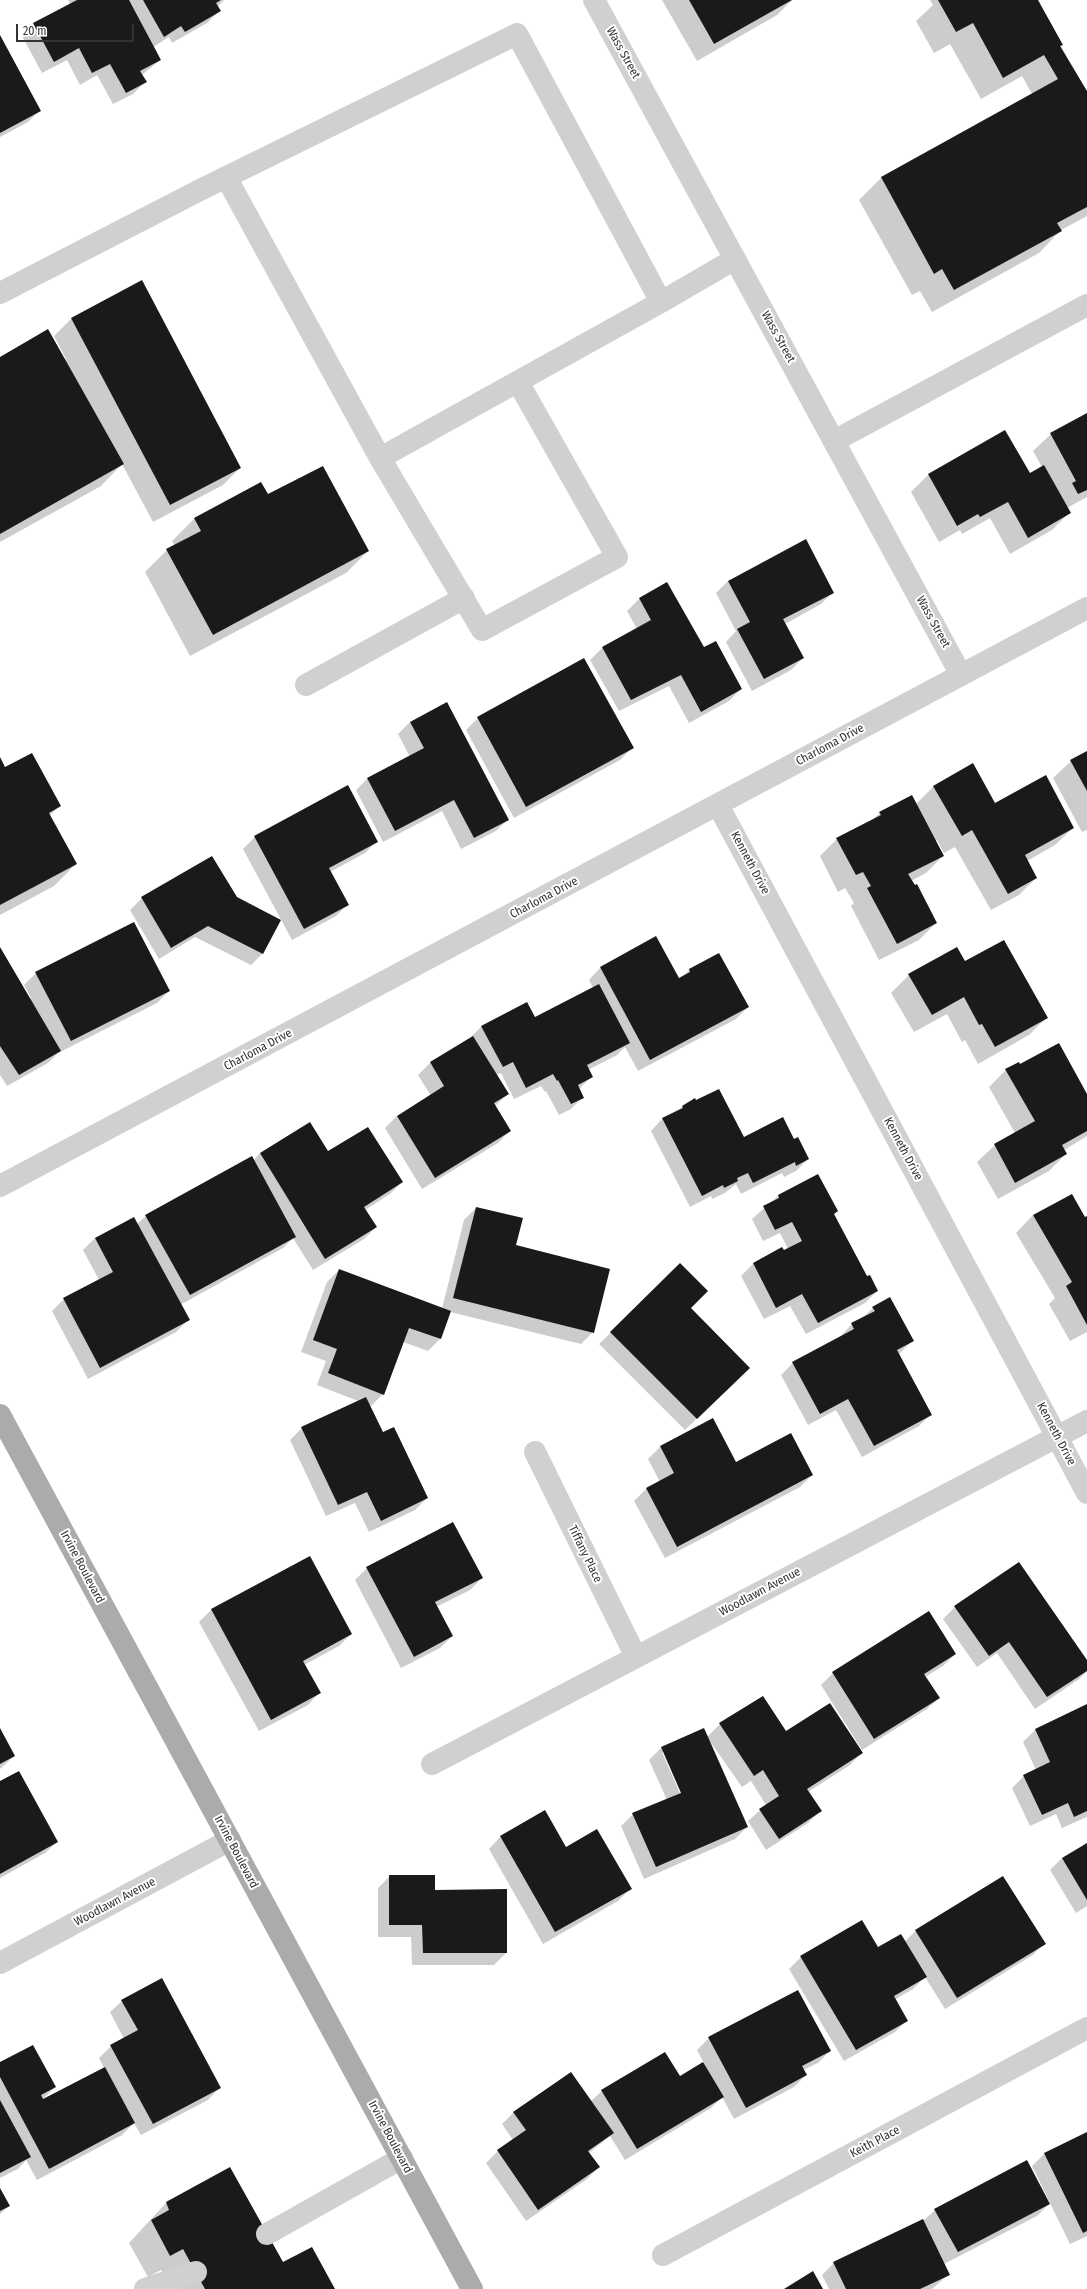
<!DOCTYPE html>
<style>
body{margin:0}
#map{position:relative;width:1087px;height:2289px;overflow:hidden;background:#fff;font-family:"Fira Sans Condensed",sans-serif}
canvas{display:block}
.scale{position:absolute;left:16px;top:24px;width:118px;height:18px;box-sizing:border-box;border:2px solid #333;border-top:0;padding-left:5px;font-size:12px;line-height:14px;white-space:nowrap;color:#333;-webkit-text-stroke:3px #fff;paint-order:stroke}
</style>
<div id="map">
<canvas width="1087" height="2289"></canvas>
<div class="scale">20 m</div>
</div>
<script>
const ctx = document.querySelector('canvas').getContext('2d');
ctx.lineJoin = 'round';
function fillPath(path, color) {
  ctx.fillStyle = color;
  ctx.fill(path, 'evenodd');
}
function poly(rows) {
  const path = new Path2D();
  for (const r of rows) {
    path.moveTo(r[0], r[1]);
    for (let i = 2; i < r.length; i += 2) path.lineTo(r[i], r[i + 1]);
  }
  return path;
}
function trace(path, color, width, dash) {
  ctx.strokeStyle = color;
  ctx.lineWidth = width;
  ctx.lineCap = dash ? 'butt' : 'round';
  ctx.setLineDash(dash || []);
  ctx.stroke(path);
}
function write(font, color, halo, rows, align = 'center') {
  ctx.font = font + ' "Fira Sans Condensed",sans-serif';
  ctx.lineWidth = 4;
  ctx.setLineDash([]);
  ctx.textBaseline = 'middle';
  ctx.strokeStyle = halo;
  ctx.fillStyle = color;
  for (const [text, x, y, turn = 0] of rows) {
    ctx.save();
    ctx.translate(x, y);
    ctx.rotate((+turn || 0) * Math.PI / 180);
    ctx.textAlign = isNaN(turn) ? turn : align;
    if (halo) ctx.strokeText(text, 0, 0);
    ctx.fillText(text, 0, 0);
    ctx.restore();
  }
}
fillPath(poly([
 [68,0,224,0,217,7,219,11,207,23,172,43,169,37,153,47,160,60,142,75,145,82,133,94,113,104,97,75,80,85,67,60,42,73,22,36,34,24,71,5],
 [662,0,792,0,777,15,697,61],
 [930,0,1035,0,1087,92,1087,216,1061,230,1039,253,932,312,920,291,912,295,859,200,881,178,1032,94,1022,76,981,99,950,44,934,53,916,21,933,5],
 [0,37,40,110,28,122,0,137],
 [141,282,240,468,223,485,153,522,122,464,101,486,0,542,0,358,64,360,66,359,54,336,71,319],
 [1087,414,1087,497,1067,508,1070,512,1052,530,1010,554,990,518,962,534,960,530,939,542,911,492,928,475,1005,432,1029,475,1042,467,1033,451,1051,434],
 [261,483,268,496,368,551,346,573,190,656,145,572,167,550,175,546,172,541,194,519],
 [728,581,833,592,821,604,785,624,803,658,791,670,752,691,726,642,736,631,716,593],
 [667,584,704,649,741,689,729,701,689,723,669,686,619,711,590,660,602,648,637,629,627,611,639,599],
 [478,718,632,748,620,760,514,818,466,730],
 [410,722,508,819,496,831,461,849,442,811,383,842,356,790,368,778,410,757,398,734],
 [1087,752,1087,830,1082,832,1053,778,1071,761],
 [0,759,5,768,60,806,49,816,76,864,54,886,0,915],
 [934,786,1073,828,1055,845,1027,861,1036,878,1019,895,991,910,955,847,944,853,937,840,935,841,943,856,926,873,911,881,936,923,919,940,879,960,851,906,854,903,845,888,838,892,820,856,837,839,871,821,880,813,916,804],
 [255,837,377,841,365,853,330,872,348,904,336,916,292,940,243,849],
 [212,857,263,953,251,965,195,937,159,959,130,910,142,898],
 [957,948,965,963,1046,1018,1029,1035,978,1064,965,1040,962,1042,947,1014,914,1032,891,993,909,975],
 [0,949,29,999,31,998,24,985,36,973,169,991,157,1003,58,1053,48,1063,7,1086,0,1075],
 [719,954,748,1007,736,1019,638,1071,625,1047,617,1055,588,1070,591,1077,579,1089,583,1097,571,1109,559,1115,546,1091,545,1092,541,1086,514,1099,501,1073,496,1075,508,1094,495,1106,510,1131,498,1143,422,1189,385,1128,397,1116,431,1096,418,1075,430,1063,470,1038,482,1026,535,1018,593,988,589,980,600,968,679,980,689,970],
 [1020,1066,1087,1096,1087,1136,1064,1150,1066,1154,1049,1171,998,1199,977,1162,995,1145,1015,1133,989,1087,1006,1070],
 [694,1100,743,1139,794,1140,808,1159,796,1171,784,1177,782,1173,741,1194,736,1184,725,1193,712,1199,711,1196,690,1207,651,1131,662,1119],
 [260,1153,328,1153,402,1182,390,1194,365,1210,376,1227,364,1239,313,1270,293,1238,283,1248,180,1305,188,1320,176,1332,88,1379,52,1311,64,1299,99,1280,83,1250,95,1238,134,1218,137,1224,146,1216,253,1161],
 [818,1175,837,1211,833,1215,867,1278,877,1291,865,1303,806,1334,790,1306,764,1319,741,1276,753,1264,782,1249,784,1252,788,1249,780,1233,763,1241,752,1219,778,1196],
 [476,1208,514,1246,593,1332,581,1344,450,1312,440,1339,428,1351,403,1342,383,1394,371,1406,369,1405,382,1434,427,1498,415,1510,369,1532,355,1503,326,1516,290,1440,302,1428,358,1401,317,1385,326,1361,301,1352,327,1282,339,1270,442,1309,464,1220],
 [1033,1215,1084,1219,1087,1217,1087,1332,1070,1341,1049,1304,1055,1298,1016,1233],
 [680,1265,689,1308,748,1368,685,1430,599,1344],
 [873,1308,912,1341,899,1354,931,1414,919,1426,862,1457,836,1410,808,1425,781,1375,793,1363,840,1337,852,1324,861,1319],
 [712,1420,735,1463,812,1475,800,1487,665,1558,634,1501,646,1489,660,1482,648,1459,660,1447],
 [309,1557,351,1634,339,1646,304,1665,319,1693,308,1705,259,1731,199,1622,211,1610],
 [367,1568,482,1578,470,1590,436,1607,452,1636,440,1648,401,1668,355,1580],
 [955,1607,1087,1662,1087,1671,1079,1679,1035,1709,997,1653,977,1667,943,1619],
 [955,1654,943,1666,925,1677,939,1698,927,1709,862,1750,821,1685,833,1673],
 [762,1697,786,1733,861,1753,850,1765,808,1792,820,1811,808,1823,766,1850,748,1821,766,1805,751,1781,742,1787,707,1737,747,1827,735,1839,644,1879,621,1826,633,1814,667,1800,649,1760,661,1748,704,1729,707,1737,720,1724],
 [662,1752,664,1752,684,1797,682,1798],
 [1087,1705,1087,1817,1062,1828,1056,1814,1030,1826,1012,1788,1024,1776,1036,1770,1023,1742,1035,1730],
 [0,1730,14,1756,0,1769],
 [0,1782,57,1842,45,1853,0,1878],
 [500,1837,566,1849,630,1889,618,1901,543,1944,489,1849],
 [1087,1844,1087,1906,1076,1913,1050,1870,1062,1858],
 [390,1876,506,1953,494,1965,412,1965,411,1937,378,1937,378,1888],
 [1003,1877,1044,1943,1033,1955,945,2009,925,1977,913,1989,894,2000,907,2020,895,2032,844,2061,789,1969,801,1957,862,1921,877,1948,904,1942,916,1931],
 [122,2001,219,2088,208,2100,141,2135,134,2123,122,2135,37,2180,26,2160,18,2169,0,2178,0,2063,55,2087,40,2102,104,2068,99,2058,111,2046,124,2039,110,2012],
 [709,2038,830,2051,818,2063,803,2070,806,2075,794,2087,734,2119,722,2097,711,2108,625,2160,610,2136,589,2153,599,2167,587,2179,526,2221,486,2163,498,2151,513,2140,502,2124,514,2112,591,2101,602,2091,680,2077,704,2063,697,2050],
 [1087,2133,1087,2236,1070,2244,1032,2166,1044,2154],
 [230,2169,282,2264,334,2289,171,2289,161,2270,148,2277,129,2243,166,2203],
 [0,2190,9,2206,0,2214],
 [1049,2204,1037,2216,944,2264,949,2274,932,2289,829,2289,822,2275,834,2263,923,2221,935,2210]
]), '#0003');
fillPath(poly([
 [77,0,129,0,161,60,140,71,147,82,126,93,110,64,92,73,79,48,54,62,33,23],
 [143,0,221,0,216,3,221,11,185,32,181,26,164,37],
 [689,0,792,0,714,44],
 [938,0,1038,0,1063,45,1060,46,1087,91,1087,207,1057,223,1062,231,954,290,942,269,934,274,881,177,1058,79,1044,55,1003,78,973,23,956,32],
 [0,35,41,111,0,133],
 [142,280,241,468,170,505,71,318],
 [48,329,124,464,0,534,0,357],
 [1087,413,1087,490,1078,494,1072,483,1076,481,1050,433],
 [1005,430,1030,473,1044,465,1071,513,1028,538,1008,502,980,517,978,514,957,526,928,474],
 [323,466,369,551,213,635,166,549,201,531,194,518,261,482,268,494],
 [806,539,834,593,783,619,804,658,764,679,737,629,750,622,728,581],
 [667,582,704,647,716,641,742,689,701,712,681,675,631,700,602,647,651,620,639,598],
 [584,658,634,748,526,807,477,717],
 [447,702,509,820,474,838,454,800,395,831,367,778,424,748,410,722],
 [1087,751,1087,791,1070,760],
 [32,753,61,806,49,813,77,864,0,905,0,757,5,767],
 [973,763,995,803,1046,775,1074,828,1025,855,1037,878,1008,894,972,830,962,836,933,786],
 [348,785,378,842,329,868,349,905,304,929,254,836],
 [912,795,944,856,908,874,915,885,917,884,937,923,897,944,867,888,871,886,863,872,856,875,836,838,881,815,879,812],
 [212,856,237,897,281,920,263,954,208,926,171,948,141,897],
 [134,922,170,991,71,1041,35,972],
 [656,936,679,978,690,972,689,969,719,953,749,1007,650,1060,600,967],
 [1004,940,1048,1018,995,1047,982,1024,979,1025,964,997,932,1015,908,974,957,947,965,961],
 [0,947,61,1051,19,1075,0,1046],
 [599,984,630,1043,587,1065,593,1077,578,1085,584,1098,571,1104,558,1080,557,1081,553,1074,526,1088,513,1062,503,1067,481,1026,527,1002,535,1017],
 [473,1036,509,1094,494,1103,511,1131,435,1178,397,1116,444,1086,430,1062],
 [1059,1043,1087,1094,1087,1131,1062,1145,1067,1154,1015,1183,994,1144,1035,1121,1005,1069,1019,1062,1020,1064],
 [719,1089,744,1137,783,1117,794,1139,798,1137,809,1159,796,1166,795,1162,753,1183,748,1173,737,1178,738,1181,724,1188,723,1185,702,1196,662,1118,683,1108,682,1106,695,1098,696,1100],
 [310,1122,328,1151,368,1127,403,1182,364,1207,377,1227,325,1259,260,1153],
 [252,1156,296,1237,190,1295,145,1215],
 [818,1174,838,1211,834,1214,867,1276,870,1275,878,1291,818,1323,802,1294,776,1308,753,1263,782,1247,784,1250,802,1241,792,1222,775,1230,763,1206,779,1198,778,1195],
 [1072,1194,1085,1217,1087,1216,1087,1325,1066,1286,1072,1282,1033,1215],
 [476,1207,523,1218,516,1245,610,1269,594,1333,453,1298],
 [134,1217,190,1320,100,1368,63,1298,113,1272,95,1238],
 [680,1263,708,1291,691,1308,750,1368,697,1419,610,1332],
 [339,1269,451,1311,441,1339,409,1328,384,1395,328,1373,337,1349,313,1340],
 [890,1297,914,1341,897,1350,932,1415,874,1446,848,1399,820,1414,792,1362,854,1329,851,1323,875,1311,872,1307],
 [366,1397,383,1432,394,1427,428,1498,381,1521,367,1492,338,1505,301,1427],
 [713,1418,736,1462,791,1433,813,1475,677,1547,646,1488,674,1473,660,1446],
 [453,1522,483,1578,435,1602,453,1636,414,1657,366,1567],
 [310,1556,352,1634,303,1661,321,1693,271,1720,211,1609],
 [1019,1562,1087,1660,1087,1671,1047,1697,1009,1642,989,1656,954,1606],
 [929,1611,956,1654,924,1674,940,1698,874,1739,832,1672],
 [763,1696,786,1731,830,1703,863,1753,807,1789,822,1811,779,1839,759,1809,779,1796,763,1770,754,1776,719,1723],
 [1087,1704,1087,1811,1074,1817,1068,1803,1042,1815,1023,1775,1050,1762,1035,1729],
 [0,1728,15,1756,0,1764],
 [704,1728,748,1827,656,1867,632,1813,681,1793,661,1747],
 [19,1771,58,1842,0,1874,0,1781],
 [545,1810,566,1847,597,1829,632,1889,555,1932,500,1836],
 [1087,1843,1087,1900,1062,1858],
 [389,1875,435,1875,435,1890,507,1889,507,1953,423,1953,422,1925,389,1925],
 [1003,1876,1046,1944,957,1998,915,1930],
 [862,1920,878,1947,901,1934,927,1977,894,1996,908,2021,856,2050,800,1956],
 [162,1978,221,2088,153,2124,110,2045,138,2030,121,2000],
 [798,1990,831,2051,802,2066,807,2075,746,2108,708,2037],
 [33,2045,56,2087,41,2095,43,2099,105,2067,135,2123,49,2169,0,2077,0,2062],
 [665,2052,680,2076,703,2062,724,2097,637,2149,601,2090],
 [571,2072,614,2133,588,2151,600,2167,538,2210,497,2150,526,2130,513,2112],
 [0,2100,31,2157,0,2173],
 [1087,2132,1087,2231,1083,2233,1044,2153],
 [1027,2160,1050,2204,958,2252,934,2209],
 [230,2167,283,2262,312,2247,335,2289,205,2289,183,2249,170,2256,151,2220,169,2210,166,2202],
 [0,2188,10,2206,0,2211],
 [923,2219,950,2275,920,2289,846,2289,833,2262],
 [813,2271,823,2289,784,2289]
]), '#1a1a1a');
trace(poly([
 [226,177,380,458],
 [0,293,200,190,517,34,661,302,380,458,482,630,617,557,518,382],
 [661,302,735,259],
 [834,441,1087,305],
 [306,685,464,598],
 [267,2234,402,2158],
 [145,2289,196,2272]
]), '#d0d0d0', 22);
trace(poly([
 [594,0,961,675],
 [718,805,1087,1493],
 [0,1186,1087,608],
 [535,1452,636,1657],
 [432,1764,1087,1421],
 [0,1963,230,1840],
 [663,2255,1087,2028]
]), '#d0d0d0', 22);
trace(poly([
 [0,1415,472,2289]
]), '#ababab', 22);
write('12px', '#333', '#fff', [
 ["Wass Street",623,53,61],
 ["Wass Street",778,337,61],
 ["Wass Street",933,622,61],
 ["Charloma Drive",830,745,-28],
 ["Kenneth Drive",750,863,62],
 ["Charloma Drive",544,898,-28],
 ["Charloma Drive",258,1050,-28],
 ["Kenneth Drive",903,1149,62],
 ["Kenneth Drive",1056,1434,62],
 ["Tiffany Place",585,1554,64],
 ["Irvine Boulevard",82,1567,62],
 ["Woodlawn Avenue",760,1592,-28],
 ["Irvine Boulevard",236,1852,62],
 ["Woodlawn Avenue",115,1902,-28],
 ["Irvine Boulevard",390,2137,62],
 ["Keith Place",875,2142,-28]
]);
</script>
